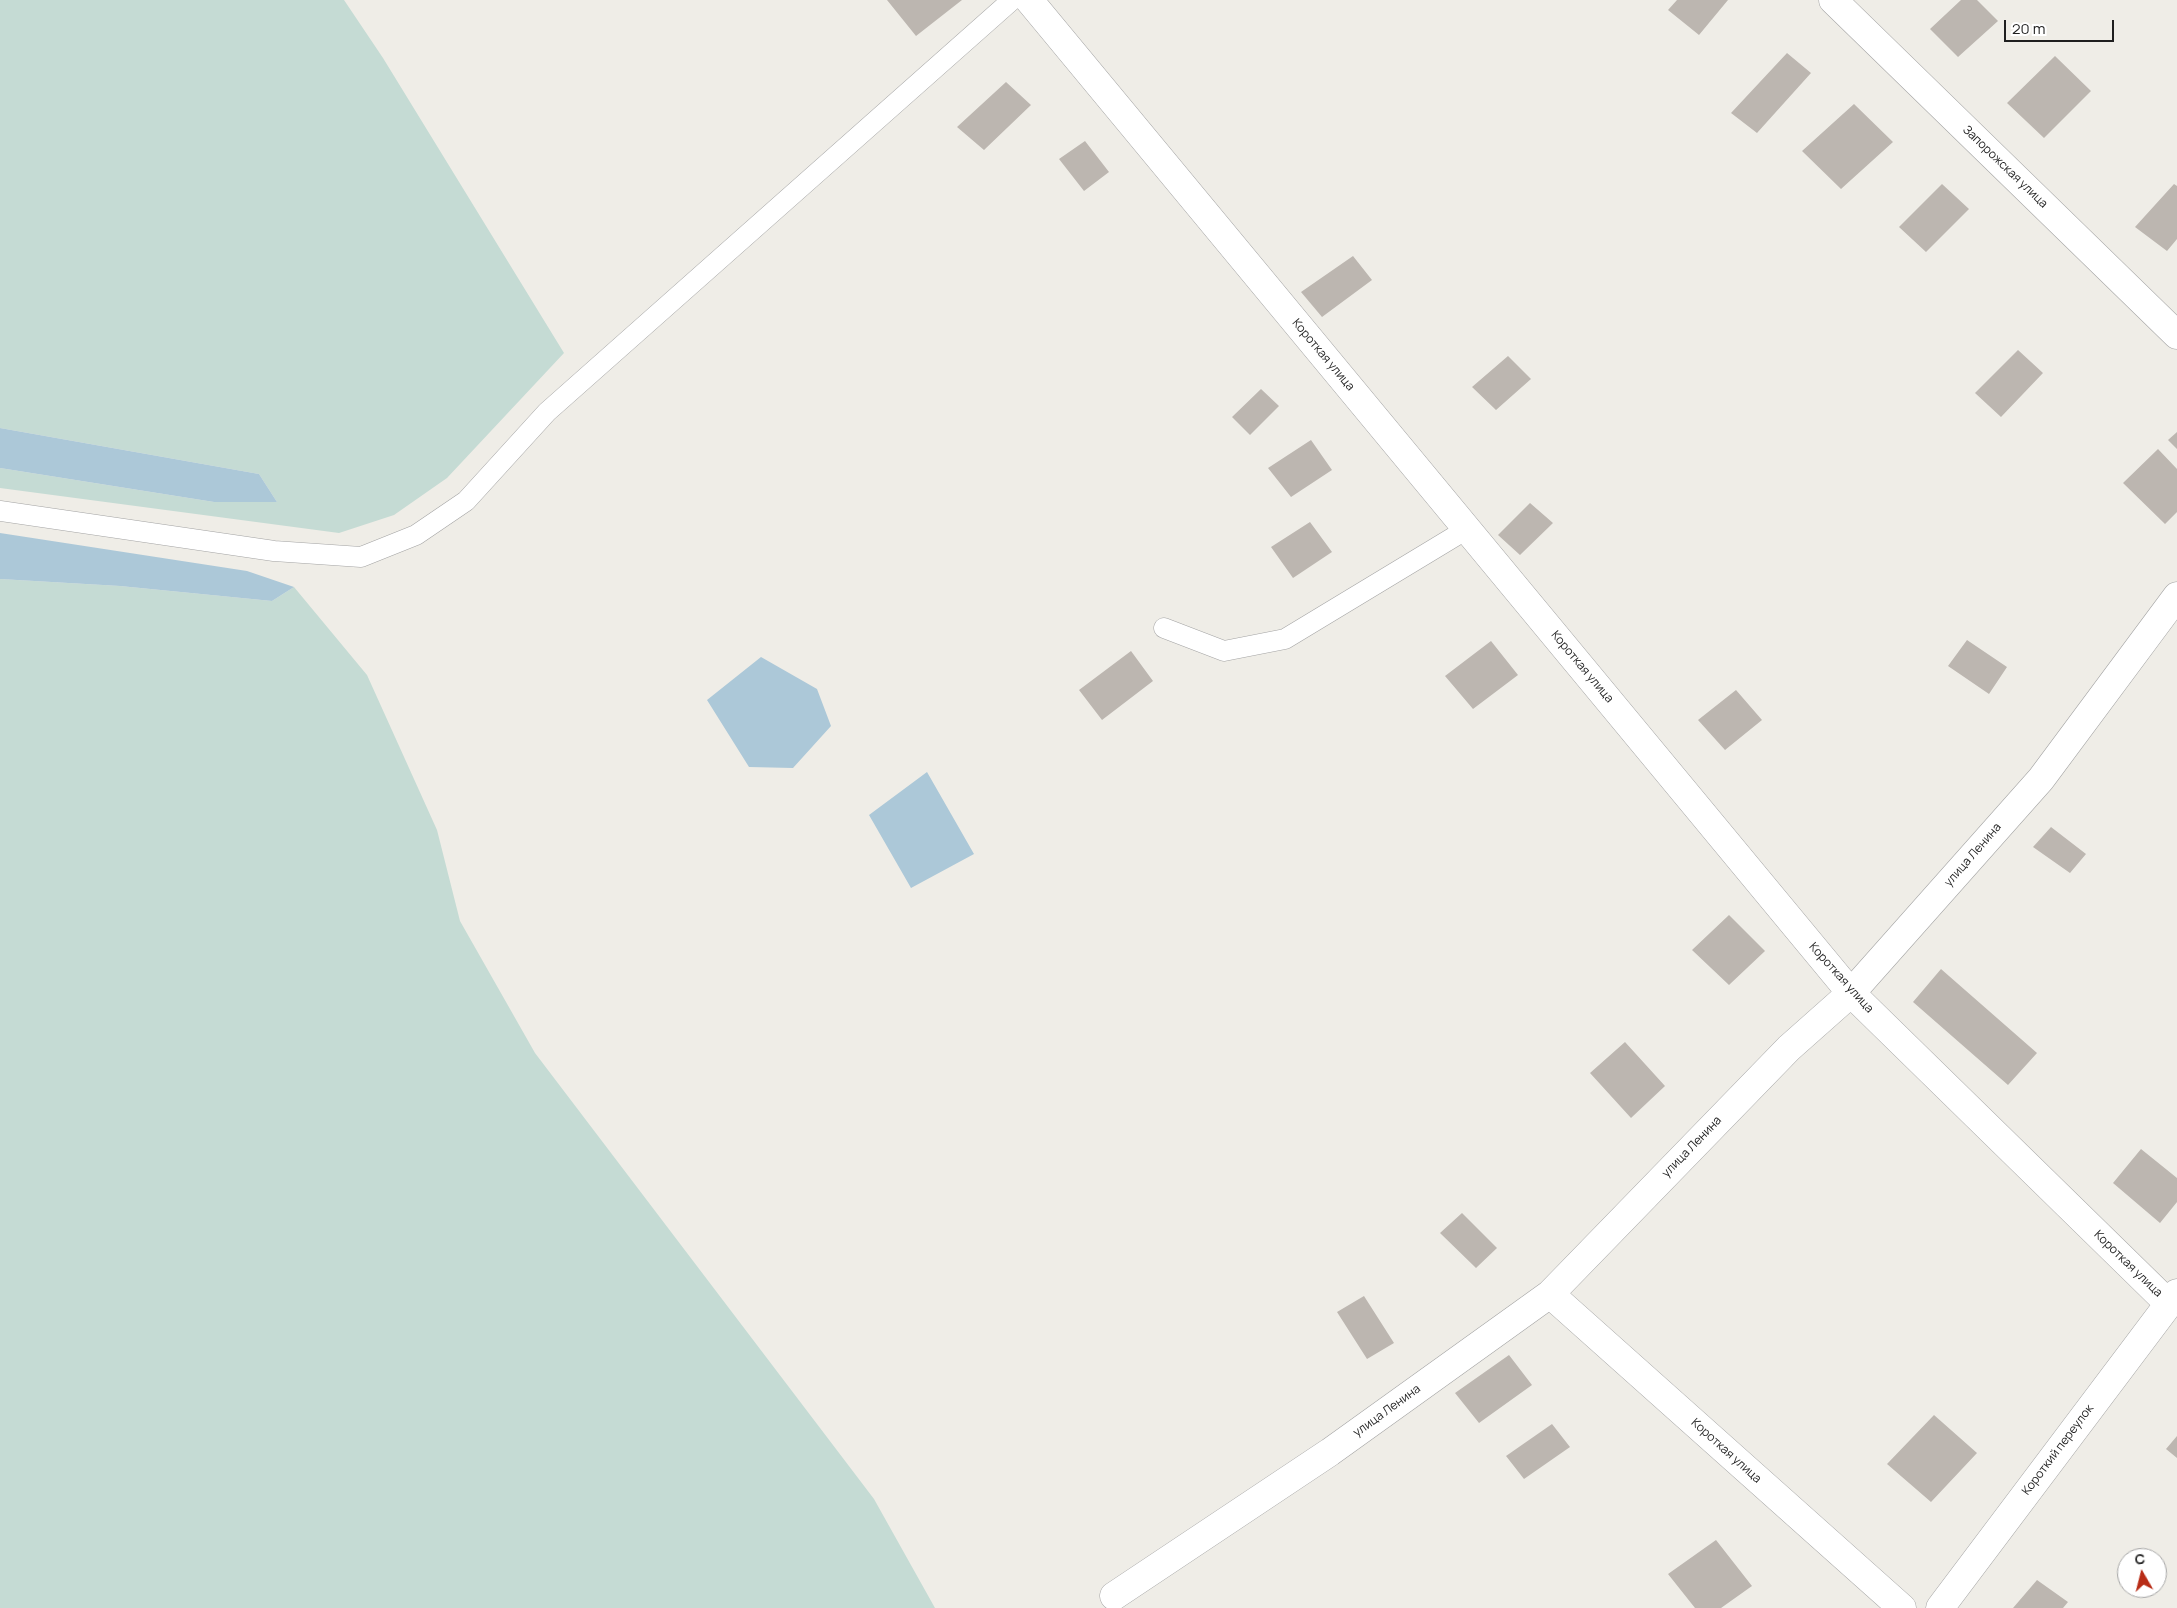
<!DOCTYPE html>
<meta charset="utf-8">
<style>
body{margin:0}
#map{position:relative;width:2177px;height:1608px;overflow:hidden;background:#efede7;font-family:Manrope,sans-serif}
canvas{display:block}
.north{position:absolute;left:2117px;top:1548px;width:50px;height:50px;box-sizing:border-box;background:#fff;border:1px solid #a5a5a5;border-radius:50%;rotate:352deg;font-size:14px;font-weight:700;line-height:20px;text-align:center;color:#1f1f1f}
.north::after{content:'';display:block;margin:auto;width:18px;height:22px;background:#b82c16;clip-path:polygon(50% 0,100% 100%,50% 72%,0 100%)}
.scale{position:absolute;left:2004px;top:20px;width:110px;height:22px;box-sizing:border-box;border:2px solid #1f1f1f;border-top:0;padding-left:6px;font-size:15px;line-height:18px;white-space:nowrap;color:#1f1f1f;-webkit-text-stroke:4px #fff;paint-order:stroke}
</style>
<div id="map">
<canvas width="2177" height="1608"></canvas>
<div class="north">С</div>
<div class="scale">20 m</div>
</div>
<script>
const ctx = document.querySelector('canvas').getContext('2d');
ctx.lineJoin = 'round';
function fillPath(path, color) {
  ctx.fillStyle = color;
  ctx.fill(path, 'evenodd');
}
function poly(rows) {
  const path = new Path2D();
  for (const r of rows) {
    path.moveTo(r[0], r[1]);
    for (let i = 2; i < r.length; i += 2) path.lineTo(r[i], r[i + 1]);
  }
  return path;
}
function trace(path, color, width, dash) {
  ctx.strokeStyle = color;
  ctx.lineWidth = width;
  ctx.lineCap = dash ? 'butt' : 'round';
  ctx.setLineDash(dash || []);
  ctx.stroke(path);
}
function write(font, color, halo, rows, align = 'center') {
  ctx.font = font + ' Manrope,sans-serif';
  ctx.lineWidth = 4;
  ctx.setLineDash([]);
  ctx.textBaseline = 'middle';
  ctx.strokeStyle = halo;
  ctx.fillStyle = color;
  for (const [text, x, y, turn = 0] of rows) {
    ctx.save();
    ctx.translate(x, y);
    ctx.rotate((+turn || 0) * Math.PI / 180);
    ctx.textAlign = isNaN(turn) ? turn : align;
    if (halo) ctx.strokeText(text, 0, 0);
    ctx.fillText(text, 0, 0);
    ctx.restore();
  }
}
fillPath(poly([
 [0,0,344,0,383,58,564,353,447,478,394,515,339,533,0,488,0,468,214,502,277,502,259,474,0,428],
 [0,579,120,586,272,601,294,587,367,675,437,830,460,921,535,1053,874,1499,935,1608,0,1608]
]), '#c5dbd4');
fillPath(poly([
 [0,428,259,474,277,502,214,502,0,468],
 [0,533,247,571,294,587,272,601,120,586,0,579],
 [761,657,817,689,831,726,793,768,749,767,707,700],
 [927,772,974,854,911,888,869,815]
]), '#acc8d8');
fillPath(poly([
 [887,0,962,0,916,36],
 [1677,0,1728,0,1699,35,1668,10],
 [1961,0,1977,0,1998,21,1958,57,1930,29],
 [1787,53,1811,73,1757,133,1731,113],
 [2055,56,2091,91,2044,138,2007,103],
 [1006,82,1031,105,984,150,957,127],
 [1854,104,1893,142,1841,189,1802,151],
 [1085,141,1109,172,1084,191,1059,159],
 [1942,184,1969,209,1926,252,1899,227],
 [2174,184,2177,186,2177,239,2167,251,2135,227],
 [1353,256,1372,280,1322,317,1301,292],
 [2018,350,2043,373,2001,417,1975,393],
 [1508,356,1531,379,1496,410,1472,387],
 [1261,389,1279,406,1250,435,1232,417],
 [2177,432,2177,449,2168,440],
 [1311,440,1332,470,1291,497,1268,468],
 [2158,449,2177,469,2177,512,2165,524,2123,483],
 [1530,503,1553,523,1520,555,1498,535],
 [1310,522,1332,552,1293,578,1271,547],
 [1967,640,2007,667,1989,694,1948,666],
 [1491,641,1518,675,1473,709,1445,676],
 [1131,651,1153,681,1102,720,1079,690],
 [1736,690,1762,720,1725,750,1698,720],
 [2051,827,2086,854,2070,873,2033,847],
 [1729,915,1765,951,1729,985,1692,950],
 [1941,969,2037,1053,2008,1085,1913,1002],
 [1625,1042,1665,1086,1631,1118,1590,1073],
 [2141,1149,2177,1178,2177,1202,2160,1223,2113,1183],
 [1462,1213,1497,1248,1476,1268,1440,1233],
 [1364,1296,1394,1343,1367,1359,1337,1312],
 [1509,1355,1532,1385,1479,1423,1455,1393],
 [1934,1415,1977,1453,1931,1502,1887,1464],
 [1552,1424,1570,1447,1524,1479,1506,1456],
 [2177,1436,2177,1458,2166,1449],
 [1716,1540,1752,1586,1721,1608,1695,1608,1668,1574],
 [2037,1580,2068,1602,2063,1608,2013,1608]
]), '#bcb6b0');
const lane = poly([
 [0,511,274,551,361,557,416,535,466,501,547,412,1012,0],
 [1164,628,1224,651,1285,639,1467,529]
]);
const street = poly([
 [1029,0,1851,993,2168,1303],
 [1833,0,2177,335],
 [1550,1294,1902,1608],
 [1114,1596,1330,1452,1550,1294,1789,1048,1851,993,2041,779,2177,596],
 [1940,1608,2177,1293]
]);
trace(lane, '#a3a3a3', 21);
trace(street, '#a3a3a3', 29);
trace(lane, '#fff', 20);
trace(street, '#fff', 28);
write('12px', '#1f1f1f', '#fff', [
 ["Запорожская улица",2005,167,44],
 ["Короткая улица",1323,355,50],
 ["Короткая улица",1582,667,50],
 ["улица Ленина",1973,855,-49],
 ["Короткая улица",1841,978,48],
 ["улица Ленина",1692,1147,-46],
 ["Короткая улица",2128,1264,44],
 ["улица Ленина",1387,1411,-36],
 ["Короткий переулок",2058,1450,-53],
 ["Короткая улица",1726,1451,42]
]);
</script>
